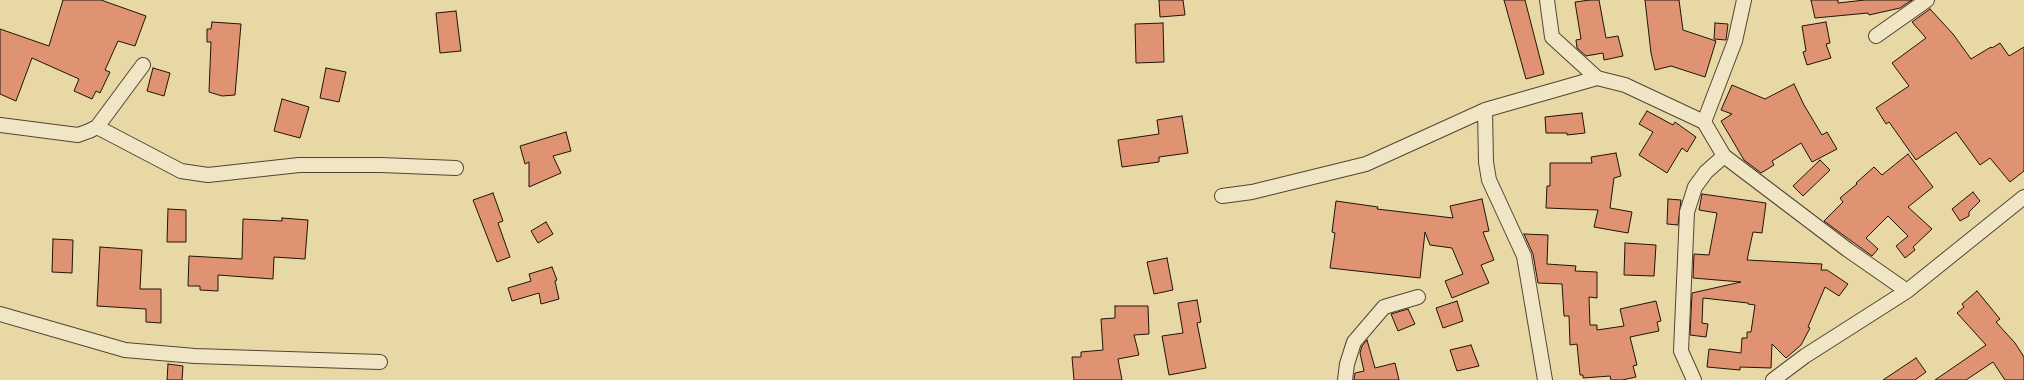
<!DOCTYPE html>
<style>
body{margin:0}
canvas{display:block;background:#e8d8a6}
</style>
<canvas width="2024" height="380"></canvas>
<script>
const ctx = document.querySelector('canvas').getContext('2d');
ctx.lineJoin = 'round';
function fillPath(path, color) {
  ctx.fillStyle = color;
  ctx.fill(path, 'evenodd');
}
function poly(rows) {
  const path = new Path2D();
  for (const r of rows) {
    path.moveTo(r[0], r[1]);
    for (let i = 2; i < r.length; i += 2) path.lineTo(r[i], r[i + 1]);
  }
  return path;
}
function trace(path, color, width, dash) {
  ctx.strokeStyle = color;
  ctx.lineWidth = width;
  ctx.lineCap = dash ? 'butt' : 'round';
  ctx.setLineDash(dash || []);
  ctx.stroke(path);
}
const building = poly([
 [63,0,101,0,146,16,135,46,118,41,105,70,110,72,100,93,96,91,92,99,74,91,79,79,32,58,16,101,0,94,0,29,49,46,63,0],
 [1159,0,1183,0,1185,15,1160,17,1159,0],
 [1504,0,1525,0,1544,74,1526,79,1504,0],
 [1590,0,1599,0,1606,38,1618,36,1623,56,1604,60,1603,53,1586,56,1577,48,1576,40,1581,39,1575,2,1590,0],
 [1645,0,1679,0,1683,30,1716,41,1705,77,1671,66,1655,70,1651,53,1645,0],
 [1811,0,1838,0,1838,3,1865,0,1912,0,1900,8,1869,15,1868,13,1815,18,1811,0],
 [1930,9,1953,34,1971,59,1991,47,1992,48,2000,43,2009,56,2024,47,2024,171,2010,182,1990,158,1980,165,1956,132,1916,160,1889,122,1886,124,1876,108,1909,86,1892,63,1926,38,1912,22,1930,9],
 [456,11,461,51,440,53,436,13,456,11],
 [212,22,241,24,235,95,222,96,209,92,211,42,207,42,207,29,211,29,212,22],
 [1826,22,1830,43,1826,44,1831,58,1807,65,1803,52,1806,51,1802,26,1826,22],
 [1163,23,1164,62,1136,63,1135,24,1163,23],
 [1715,23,1728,24,1726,40,1714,39,1715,23],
 [153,68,170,73,164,96,147,91,153,68],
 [326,68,346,72,339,102,320,98,326,68],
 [1794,84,1804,105,1822,135,1827,132,1837,149,1812,162,1801,143,1772,161,1774,165,1761,173,1744,160,1721,121,1732,114,1721,110,1732,85,1765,99,1794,84],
 [282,99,309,107,300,138,274,131,282,99],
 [1647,111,1673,125,1675,122,1696,137,1687,152,1682,148,1667,173,1639,155,1653,132,1639,124,1647,111],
 [1582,113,1585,133,1567,135,1567,133,1546,133,1545,117,1582,113],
 [1182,116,1188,153,1159,157,1159,162,1122,167,1118,140,1159,134,1157,120,1182,116],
 [566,132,571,151,553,156,561,173,529,187,529,162,525,164,520,146,566,132],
 [1616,153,1621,176,1614,178,1610,208,1632,212,1628,233,1594,227,1598,210,1546,208,1547,186,1550,186,1550,163,1592,163,1591,157,1616,153],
 [1908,154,1933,187,1908,207,1932,229,1913,247,1915,250,1905,258,1896,246,1908,236,1888,216,1866,238,1878,249,1872,256,1824,221,1843,202,1840,198,1857,184,1856,183,1874,167,1882,175,1908,154],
 [1820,160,1830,170,1803,196,1793,186,1820,160],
 [1973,192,1980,201,1969,212,1969,216,1960,221,1952,209,1973,192],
 [493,193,503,221,498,223,510,257,497,262,473,200,493,193],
 [1702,194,1766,203,1762,233,1753,232,1747,260,1822,264,1821,270,1827,270,1848,284,1839,296,1825,287,1808,327,1810,328,1801,345,1786,358,1772,344,1771,368,1740,367,1740,370,1707,367,1709,349,1741,353,1742,338,1747,338,1747,332,1751,332,1755,305,1748,304,1748,303,1703,298,1702,323,1708,324,1706,337,1690,335,1692,293,1741,282,1693,278,1694,254,1709,255,1717,213,1699,210,1702,194],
 [1482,199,1489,231,1483,232,1494,260,1481,265,1489,283,1452,298,1445,281,1463,274,1452,248,1430,245,1425,232,1420,278,1330,268,1335,233,1332,232,1336,201,1378,207,1377,209,1453,218,1450,206,1482,199],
 [1668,199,1681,200,1678,225,1667,224,1668,199],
 [168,209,186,210,186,242,167,242,168,209],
 [282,218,308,220,305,259,274,257,273,279,218,275,218,291,200,290,200,286,188,286,189,256,242,259,243,219,282,221,282,218],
 [546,222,553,234,538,243,531,231,546,222],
 [1524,234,1548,235,1547,264,1576,266,1575,271,1597,272,1597,298,1589,297,1590,325,1597,325,1597,330,1624,326,1620,309,1656,301,1661,321,1657,322,1659,331,1630,337,1637,365,1633,366,1636,377,1622,380,1611,380,1610,376,1583,378,1583,375,1580,375,1577,344,1570,345,1569,316,1564,316,1562,284,1538,283,1533,254,1524,234],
 [53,239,73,240,72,273,52,272,53,239],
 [1625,243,1656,245,1654,276,1624,275,1625,243],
 [100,247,142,250,140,289,161,289,161,323,146,322,146,309,97,306,100,247],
 [1167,258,1173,290,1154,294,1147,262,1167,258],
 [552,267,557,280,555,281,559,299,541,304,539,293,512,301,508,288,531,281,529,274,552,267],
 [1977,291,2000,319,1996,322,2015,343,2024,357,2024,380,2005,380,1993,362,1966,380,1935,380,1986,345,1957,313,1964,307,1962,304,1977,291],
 [1197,300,1201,322,1197,323,1206,368,1169,375,1162,336,1183,333,1178,303,1197,300],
 [1457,301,1463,321,1443,328,1436,308,1457,301],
 [1115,306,1148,306,1149,334,1134,335,1139,355,1118,359,1122,380,1074,380,1072,357,1081,357,1081,352,1103,350,1101,319,1115,318,1115,306],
 [1408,309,1415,324,1398,331,1391,314,1408,309],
 [1367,340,1375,368,1395,363,1399,380,1354,380,1355,373,1364,371,1360,353,1362,346,1367,340],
 [1471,345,1479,366,1457,371,1450,350,1471,345],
 [1916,358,1926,372,1915,380,1883,380,1916,358],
 [168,364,183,366,182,380,167,380,168,364]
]);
fillPath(building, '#df9372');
trace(building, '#21130a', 1);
const minor = poly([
 [1547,0,1552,37,1597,78,1625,85,1704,122,1724,156,1848,250,1907,291],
 [1876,36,1927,0],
 [1485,110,1486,162,1489,180,1524,256,1545,380],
 [1704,122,1735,41,1744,0],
 [0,125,78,135,89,131,97,127,143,65],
 [97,127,181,171,208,175,299,165,381,165,456,168],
 [1222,196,1252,192,1366,164,1485,110,1597,78],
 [0,314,125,350,195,356,380,362],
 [1345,380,1347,364,1354,342,1384,307,1418,297],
 [1694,380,1681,351,1687,212,1695,187,1706,172,1724,156],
 [1773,380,1805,356,1907,291,2024,197]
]);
trace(minor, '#534431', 16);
trace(minor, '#f0e6c5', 14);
</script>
